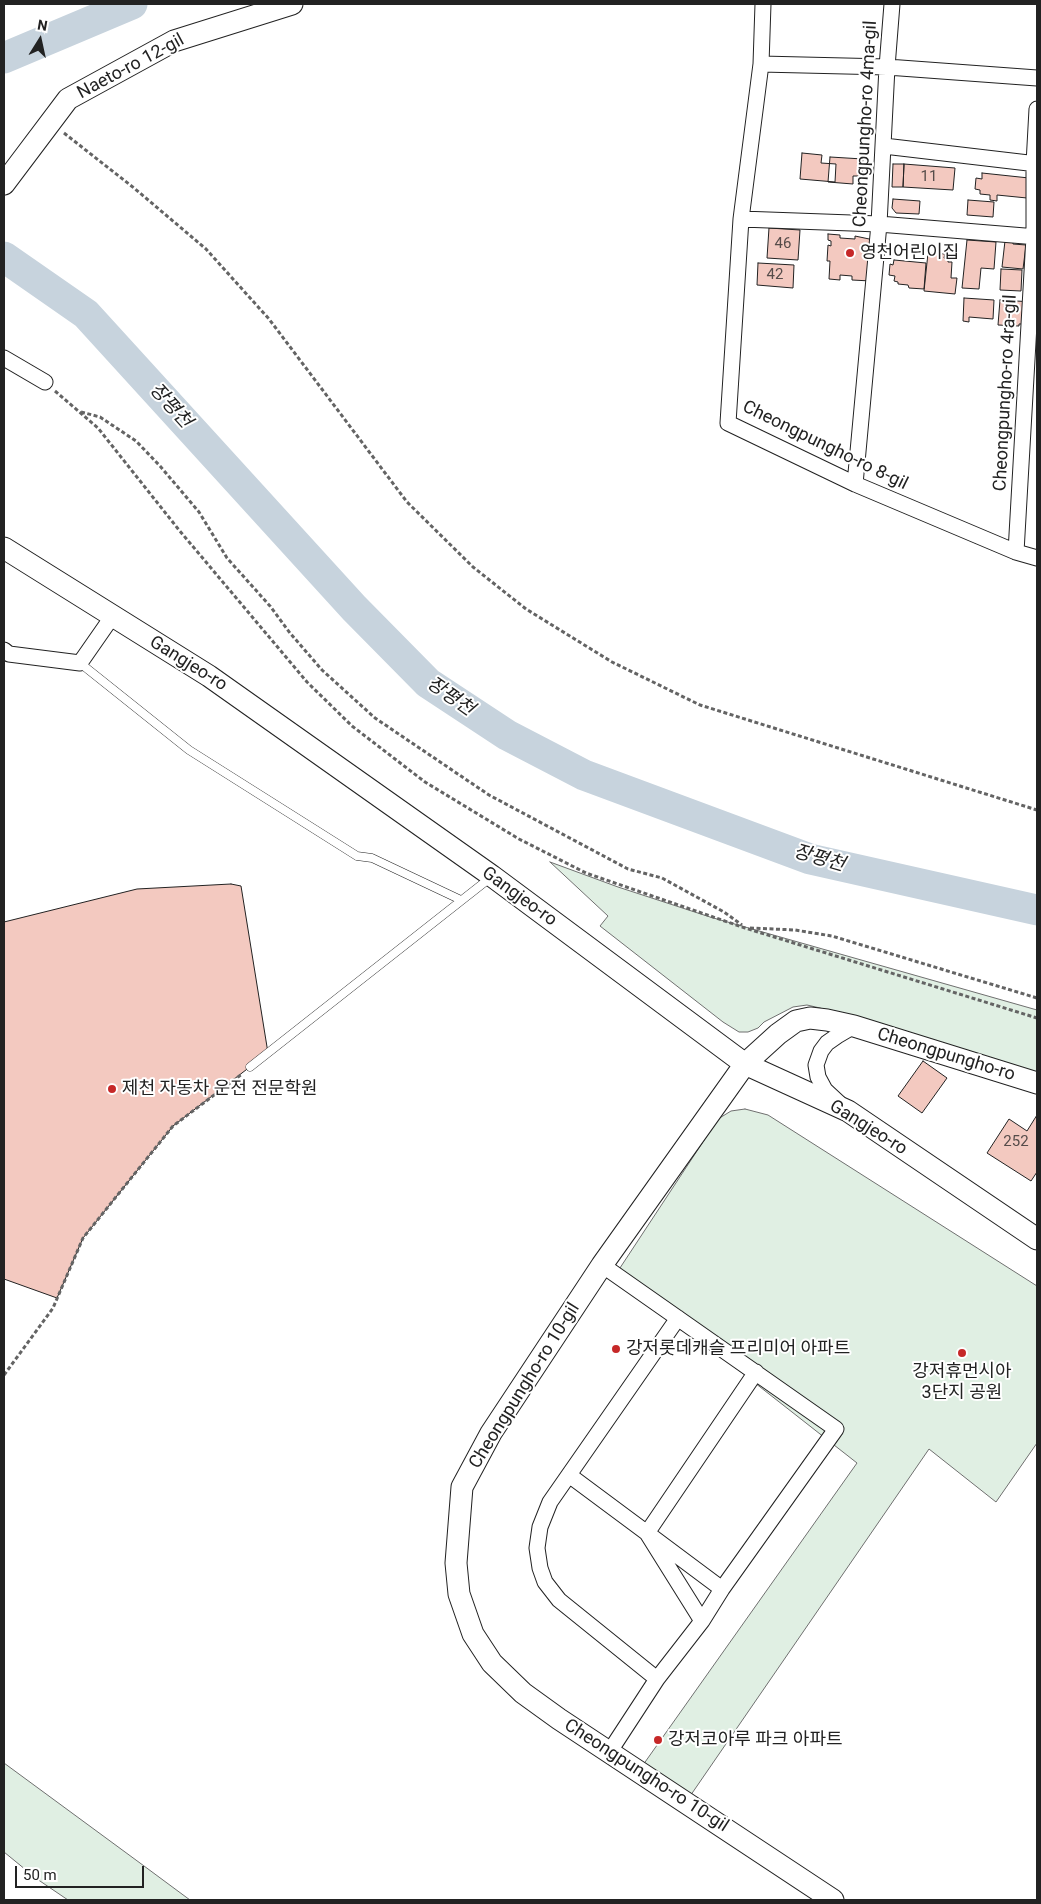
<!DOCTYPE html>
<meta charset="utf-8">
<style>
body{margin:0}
#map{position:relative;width:1041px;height:1904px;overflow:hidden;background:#fff;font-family:Roboto,sans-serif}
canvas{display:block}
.frame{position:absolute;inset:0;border:5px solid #222;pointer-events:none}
.north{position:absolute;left:15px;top:15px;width:50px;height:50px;-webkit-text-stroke:4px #fff;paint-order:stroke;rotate:10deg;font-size:14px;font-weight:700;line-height:20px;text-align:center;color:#222}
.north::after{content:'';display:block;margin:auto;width:18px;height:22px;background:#222;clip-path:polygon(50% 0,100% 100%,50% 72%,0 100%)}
.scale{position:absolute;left:15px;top:1866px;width:129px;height:22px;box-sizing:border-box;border:2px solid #222;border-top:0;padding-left:6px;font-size:15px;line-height:18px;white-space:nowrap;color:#222;-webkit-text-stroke:4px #fff;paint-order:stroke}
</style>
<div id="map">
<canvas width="1041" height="1904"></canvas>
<div class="frame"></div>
<div class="north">N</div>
<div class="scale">50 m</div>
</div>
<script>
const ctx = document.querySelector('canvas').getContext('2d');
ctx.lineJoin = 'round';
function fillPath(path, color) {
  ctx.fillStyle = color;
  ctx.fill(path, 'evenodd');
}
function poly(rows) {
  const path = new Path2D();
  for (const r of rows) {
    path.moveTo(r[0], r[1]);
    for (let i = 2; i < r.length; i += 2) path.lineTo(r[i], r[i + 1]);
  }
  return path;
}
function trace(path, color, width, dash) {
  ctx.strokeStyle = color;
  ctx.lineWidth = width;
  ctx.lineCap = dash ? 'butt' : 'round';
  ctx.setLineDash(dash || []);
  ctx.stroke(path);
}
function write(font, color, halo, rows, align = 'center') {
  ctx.font = font + ' Roboto,"Noto Sans KR",sans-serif';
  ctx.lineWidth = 4;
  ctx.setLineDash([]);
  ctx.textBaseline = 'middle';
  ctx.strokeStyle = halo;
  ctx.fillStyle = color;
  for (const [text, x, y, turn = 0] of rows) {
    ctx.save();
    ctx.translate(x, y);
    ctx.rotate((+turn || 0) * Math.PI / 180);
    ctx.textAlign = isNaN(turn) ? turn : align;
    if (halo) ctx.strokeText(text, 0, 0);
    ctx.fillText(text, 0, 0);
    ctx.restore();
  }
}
const green = poly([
 [550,862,618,887,710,917,1037,1010,1037,1074,820,1008,807,1005,793,1007,764,1022,758,1028,748,1032,739,1032,723,1022,600,926,608,916,550,862],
 [745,1109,768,1115,1037,1286,1037,1443,996,1502,929,1449,686,1802,638,1772,857,1463,616,1274,718,1119,731,1111,745,1109],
 [4,1763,140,1863,190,1900,68,1900,37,1879,4,1852,4,1763]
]);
fillPath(green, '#e0efe3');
trace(green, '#6f6f6f', 1);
trace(poly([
 [4,58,132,4],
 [4,257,86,314,354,608,428,683,507,735,584,775,810,859,1037,910]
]), '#c7d3dd', 31);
const building = poly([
 [802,153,822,155,821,163,836,164,835,182,800,179,802,153],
 [830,157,863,159,862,176,853,176,853,184,828,182,830,157],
 [893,164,904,164,903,187,892,187,893,164],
 [904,164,955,168,953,190,903,187,904,164],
 [982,173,1029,178,1027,198,997,195,997,201,990,200,990,195,980,194,980,190,975,189,976,178,982,179,982,173],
 [893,199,920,201,919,214,896,213,892,208,893,199],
 [968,200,994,202,993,217,967,215,968,200],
 [769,228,800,230,798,260,767,258,769,228],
 [828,234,840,235,840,238,855,239,855,236,874,240,871,281,852,280,852,276,840,275,840,280,829,279,830,261,827,261,828,245,831,246,831,241,828,240,828,234],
 [967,240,996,242,994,269,981,268,979,289,962,288,967,240],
 [1005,241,1013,242,1013,244,1026,245,1023,269,1002,267,1005,241],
 [928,253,945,254,944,258,948,259,948,262,952,262,951,278,957,278,955,294,924,291,928,253],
 [894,260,926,263,924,289,909,288,908,285,898,284,898,282,894,281,895,276,889,275,890,264,893,265,894,260],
 [758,263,794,265,793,288,757,285,758,263],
 [1001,269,1022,270,1021,291,1000,290,1001,269],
 [964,298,994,300,993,319,969,317,969,322,963,321,964,298],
 [1000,300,1033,302,1023,324,1019,324,1019,326,998,325,1000,300],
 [231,884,241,886,268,1053,173,1126,83,1238,57,1298,4,1279,4,922,137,889,231,884],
 [923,1061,947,1078,922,1113,898,1096,923,1061],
 [1037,1115,1037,1172,1031,1181,987,1153,1009,1119,1027,1131,1037,1115]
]);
fillPath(building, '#f3c9c0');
trace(building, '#222', 1);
const lane = poly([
 [80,663,189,750,357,856,372,858,461,900],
 [250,1067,490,878]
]);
const street = poly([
 [763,4,761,64,741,219,728,423,855,484,1016,552,1037,558],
 [761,64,887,67,1037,78],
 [884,146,1037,164],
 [741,219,879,224,1037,237],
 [4,358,45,382],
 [855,484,879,224,887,67,892,4],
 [1016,552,1034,237,1034,164,1037,109],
 [4,650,9,654,80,663,112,617],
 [839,1103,825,1090,818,1077,816,1065,821,1051,827,1043,837,1036,854,1026],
 [602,1265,836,1429,722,1589,702,1621,657,1679,610,1751],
 [569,1475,647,1533,702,1621],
 [722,1589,647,1533,756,1372],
 [657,1679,559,1600,545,1582,540,1568,537,1548,540,1527,550,1502,678,1318]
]);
const secondary = poly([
 [4,184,68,99,174,41,292,4],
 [4,548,209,676,492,876,745,1064,848,1111,1037,1239],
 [833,1900,559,1719,523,1693,492,1663,473,1634,459,1594,456,1563,462,1487,491,1433,602,1265,745,1064,778,1034,796,1021,810,1018,827,1020,854,1026,1037,1083]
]);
trace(lane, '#222', 9);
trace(street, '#222', 17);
trace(secondary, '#222', 23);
trace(poly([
 [64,133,134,188,206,249,269,319,407,502,473,567,526,609,612,662,700,705,1037,810],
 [55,391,98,428,179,530,307,682,352,726,425,782,519,839,586,873,745,928,1037,1018],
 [81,412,100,417,136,441,160,466,199,512,227,558,270,606,290,633,322,670,375,718,489,795,628,869,662,878,724,912,742,925],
 [750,928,795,930,832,936,1037,998],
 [4,1375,53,1308,83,1238,173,1126,242,1074]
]), '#646464', 3, [4, 2.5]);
trace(lane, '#fff', 8);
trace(street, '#fff', 15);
trace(secondary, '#fff', 21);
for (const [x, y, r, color] of [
 [850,253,5,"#c62828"],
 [112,1089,5,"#c62828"],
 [616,1349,5,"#c62828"],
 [962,1353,5,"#c62828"],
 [658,1740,5,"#c62828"]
]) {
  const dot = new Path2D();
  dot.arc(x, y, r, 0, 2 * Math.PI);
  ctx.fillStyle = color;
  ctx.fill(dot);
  trace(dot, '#fff', 2);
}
write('15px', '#564c4a', null, [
 ["11",929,177],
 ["46",783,244],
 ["42",775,275],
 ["252",1016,1142]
]);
write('18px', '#222', '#fff', [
 ["Naeto-ro 12-gil",131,67,-28],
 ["Cheongpungho-ro 4ma-gil",866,124,-87],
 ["Cheongpungho-ro 4ra-gil",1006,393,-87],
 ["Cheongpungho-ro 8-gil",825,446,26],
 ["Gangjeo-ro",188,664,32],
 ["Gangjeo-ro",519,897,36],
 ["Cheongpungho-ro",946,1055,17],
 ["Gangjeo-ro",868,1128,32],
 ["Cheongpungho-ro 10-gil",525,1386,-58],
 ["Cheongpungho-ro 10-gil",646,1776,33]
]);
write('18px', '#222', '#fff', [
 ["영천어린이집",860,253],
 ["제천 자동차 운전 전문학원",122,1089],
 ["강저롯데캐슬 프리미어 아파트",626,1349],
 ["강저휴먼시아",962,1372,"center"],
 ["3단지 공원",962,1393,"center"],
 ["강저코아루 파크 아파트",668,1740]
], 'left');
write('italic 19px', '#222', '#fff', [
 ["장평천",170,406,48],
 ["장평천",450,697,35],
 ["장평천",819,859,16]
]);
</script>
